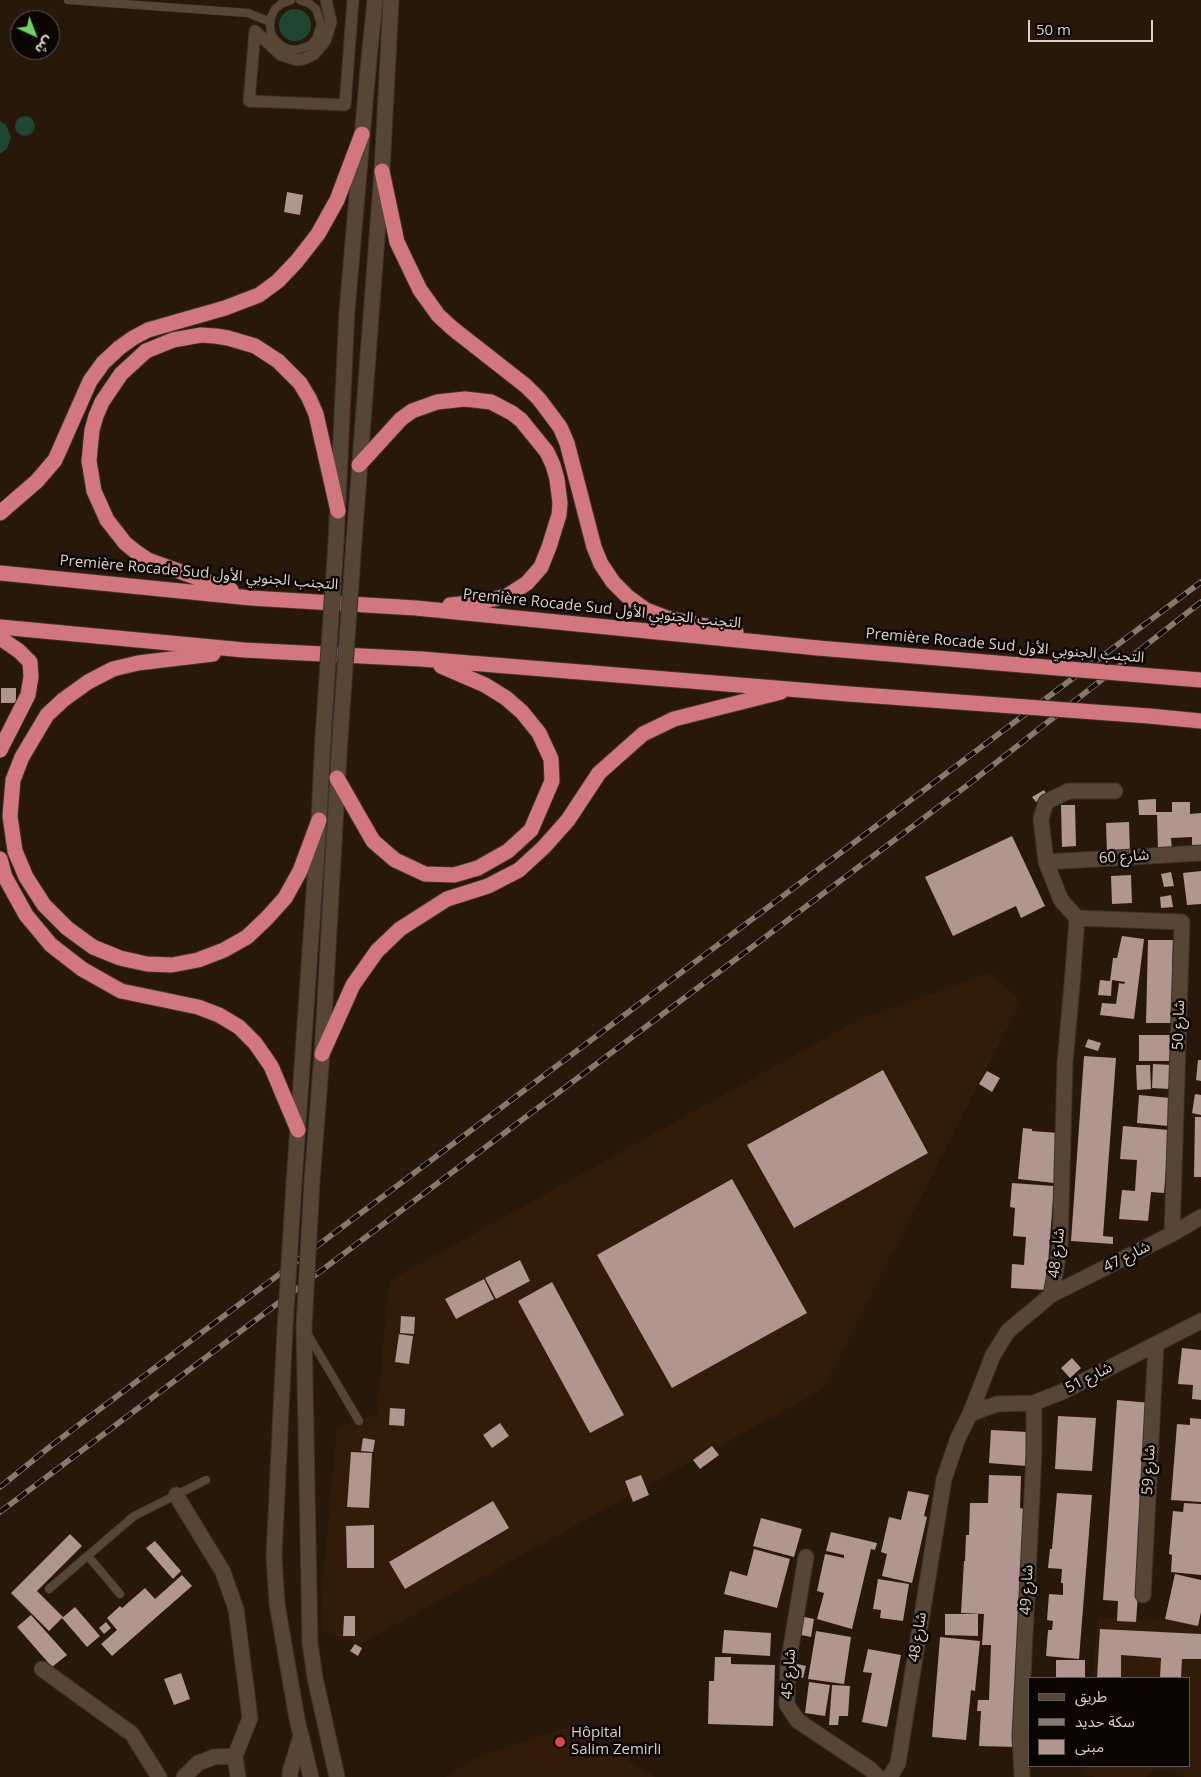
<!DOCTYPE html>
<meta charset="utf-8">
<style>
body{margin:0}
#map{position:relative;width:1201px;height:1777px;overflow:hidden;background:#27180a;font-family:"Open Sans","Noto Sans Arabic",sans-serif}
canvas{display:block}
.legend{position:absolute;left:1028px;top:1677px;width:162px;height:90px;box-sizing:border-box;background:#0b0502;border:1px solid #5f5752;margin:0;padding:6px 9px;list-style:none;font-size:15px;color:#ddd2c9}
.legend li{display:flex;align-items:center;gap:10px;height:25px}
.legend b{width:25px;border:1px solid #5f5752}
.north{position:absolute;left:10px;top:10px;width:50px;height:50px;box-sizing:border-box;background:#0b0502;border:1px solid #5f5752;border-radius:50%;rotate:137deg;font-size:14px;font-weight:700;line-height:20px;text-align:center;color:#ddd2c9}
.north::after{content:'';display:block;margin:auto;width:18px;height:22px;background:#6ed360;clip-path:polygon(50% 0,100% 100%,50% 72%,0 100%)}
.scale{position:absolute;left:1028px;top:20px;width:125px;height:22px;box-sizing:border-box;border:2px solid #ddd2c9;border-top:0;padding-left:6px;font-size:15px;line-height:18px;white-space:nowrap;color:#ddd2c9;-webkit-text-stroke:4px #0b0502;paint-order:stroke}
</style>
<div id="map">
<canvas width="1201" height="1777"></canvas>
<ul class="legend">
<li><b style="height:6px;background:#574536"></b>طريق</li>
<li><b style="height:6px;background:#86796d"></b>سكة حديد</li>
<li><b style="height:14px;background:#b1968f"></b>مبنى</li>
</ul>
<div class="north">ش</div>
<div class="scale">50 m</div>
</div>
<script>
const ctx = document.querySelector('canvas').getContext('2d');
ctx.lineJoin = 'round';
function fillPath(path, color) {
  ctx.fillStyle = color;
  ctx.fill(path, 'evenodd');
}
function poly(rows) {
  const path = new Path2D();
  for (const r of rows) {
    if (r.length === 3) {
      path.moveTo(r[0] + r[2], r[1]);
      path.arc(r[0], r[1], r[2], 0, 2 * Math.PI);
      continue;
    }
    path.moveTo(r[0], r[1]);
    for (let i = 2; i < r.length; i += 2) path.lineTo(r[i], r[i + 1]);
  }
  return path;
}
function trace(path, color, width, dash) {
  ctx.strokeStyle = color;
  ctx.lineWidth = width;
  ctx.lineCap = dash ? 'butt' : 'round';
  ctx.setLineDash(dash || []);
  ctx.stroke(path);
}
function write(font, color, halo, rows, align = 'center') {
  ctx.font = font + ' "Open Sans","Noto Sans Arabic",sans-serif';
  ctx.lineWidth = 5;
  ctx.setLineDash([]);
  ctx.textBaseline = 'middle';
  ctx.strokeStyle = halo;
  ctx.fillStyle = color;
  for (const [text, x, y, turn = 0] of rows) {
    ctx.save();
    ctx.translate(x, y);
    ctx.rotate((+turn || 0) * Math.PI / 180);
    ctx.textAlign = isNaN(turn) ? turn : align;
    if (halo) ctx.strokeText(text, 0, 0);
    ctx.fillText(text, 0, 0);
    ctx.restore();
  }
}
fillPath(poly([
 [990,973,1021,1001,823,1389,359,1645,322,1630,321,1596,337,1428,377,1414,389,1281,858,1020],
 [1098,1617,1201,1622,1201,1777,1184,1777,1183,1772,1153,1770,1147,1777,1096,1777,1083,1774,1084,1766,1190,1766,1190,1678,1092,1678],
 [570,1726,656,1777,446,1777,473,1759]
]), '#301c08');
fillPath(poly([
 [295,25,16],
 [25,126,10],
 [0,121,6,125,11,137,7,149,0,154]
]), '#1e4630');
fillPath(poly([
 [287,192,303,195,300,215,284,212],
 [1,688,16,688,16,703,1,703],
 [1044,790,1047,795,1036,802,1032,797],
 [1156,799,1156,812,1172,812,1172,802,1190,802,1190,814,1201,813,1201,847,1192,848,1192,837,1171,838,1172,850,1158,851,1157,815,1139,815,1138,800],
 [1061,805,1075,805,1076,846,1062,847],
 [1129,822,1130,854,1107,854,1106,823],
 [1012,836,1045,906,1021,918,1016,906,953,936,925,877],
 [1201,871,1201,904,1187,905,1183,873],
 [1171,872,1174,886,1164,887,1161,874],
 [1131,875,1132,903,1112,904,1111,876],
 [1171,895,1173,907,1161,908,1160,897],
 [1122,936,1144,939,1134,1019,1100,1015,1102,1003,1116,1004,1119,983,1124,984,1125,982,1112,980,1111,996,1098,995,1100,980,1110,981,1113,958,1117,958],
 [1148,940,1173,940,1172,976,1175,976,1174,1023,1146,1023],
 [1139,1035,1170,1035,1170,1061,1139,1061],
 [1088,1039,1101,1043,1098,1051,1085,1047],
 [1084,1056,1116,1058,1103,1236,1113,1237,1113,1244,1071,1241],
 [1198,1060,1201,1060,1201,1081,1196,1080],
 [1153,1064,1171,1065,1170,1089,1152,1088],
 [1136,1065,1150,1065,1151,1089,1137,1090],
 [883,1070,928,1153,794,1228,747,1145],
 [987,1071,1000,1078,992,1092,979,1084],
 [1195,1094,1201,1095,1201,1115,1192,1113],
 [1139,1095,1170,1098,1168,1126,1137,1123],
 [1195,1117,1201,1117,1201,1177,1194,1177],
 [1123,1126,1169,1130,1164,1193,1151,1192,1148,1221,1119,1219,1122,1190,1135,1191,1137,1160,1120,1159],
 [1023,1128,1032,1129,1032,1131,1059,1133,1054,1183,1018,1179],
 [732,1179,807,1313,672,1388,597,1255],
 [1012,1183,1054,1186,1046,1290,1011,1288,1012,1264,1024,1265,1026,1237,1013,1236,1015,1208,1010,1207],
 [520,1260,530,1281,496,1299,485,1278],
 [484,1279,494,1299,456,1319,445,1299],
 [552,1282,624,1415,590,1433,518,1301],
 [401,1316,415,1317,414,1334,400,1333],
 [399,1334,413,1336,409,1364,395,1362],
 [1182,1348,1201,1350,1201,1400,1192,1399,1193,1385,1178,1384],
 [1072,1358,1081,1368,1070,1378,1061,1368],
 [1117,1400,1151,1403,1136,1622,1117,1621,1118,1601,1103,1600],
 [390,1408,405,1409,404,1426,389,1425],
 [1058,1416,1096,1418,1092,1471,1055,1469],
 [1190,1418,1201,1419,1201,1502,1171,1500,1177,1424,1190,1425],
 [500,1423,509,1436,492,1448,483,1435],
 [991,1430,1028,1432,1026,1466,989,1463],
 [363,1438,375,1440,373,1452,361,1451],
 [712,1446,719,1455,700,1469,693,1460],
 [351,1452,372,1453,369,1508,347,1507],
 [641,1475,649,1495,633,1502,625,1481],
 [989,1475,1021,1476,1020,1508,1025,1509,1016,1747,979,1746,981,1711,977,1711,978,1700,989,1700,991,1645,982,1645,984,1614,961,1613,964,1561,965,1561,966,1535,969,1535,970,1503,988,1503],
 [908,1491,929,1495,924,1516,927,1517,912,1583,882,1576,887,1554,881,1552,889,1517,901,1520],
 [1057,1493,1092,1495,1079,1659,1046,1656,1048,1630,1052,1630,1053,1621,1047,1620,1049,1594,1063,1595,1063,1583,1061,1583,1062,1569,1048,1568,1050,1549,1052,1549],
 [493,1501,509,1528,405,1589,389,1562],
 [1184,1503,1201,1504,1201,1575,1171,1572,1172,1555,1169,1554,1173,1511,1183,1512],
 [761,1518,802,1529,794,1557,753,1546],
 [374,1525,374,1568,347,1568,346,1526],
 [831,1532,877,1543,875,1550,871,1549,852,1629,817,1619,824,1593,817,1591,825,1554,844,1558,844,1555,826,1551],
 [70,1534,82,1546,37,1591,63,1617,49,1631,11,1593],
 [155,1541,181,1571,173,1579,146,1548],
 [754,1549,790,1559,777,1608,724,1594,730,1571,747,1576],
 [1175,1574,1201,1580,1201,1612,1198,1626,1165,1619],
 [182,1575,192,1586,112,1656,101,1644,117,1630,107,1618,120,1606,122,1608,145,1588,155,1599],
 [878,1579,909,1584,903,1621,880,1618,881,1610,873,1609],
 [75,1607,100,1636,87,1647,62,1618],
 [945,1614,978,1614,978,1636,945,1635],
 [31,1615,67,1655,52,1667,17,1627],
 [344,1616,355,1616,355,1636,343,1636],
 [800,1616,814,1619,811,1637,796,1634],
 [106,1622,111,1628,104,1634,99,1628],
 [1100,1629,1201,1634,1201,1659,1182,1659,1181,1678,1160,1678,1161,1658,1121,1655,1121,1678,1097,1678],
 [724,1630,771,1633,770,1656,722,1653],
 [816,1631,851,1637,844,1684,808,1679],
 [940,1637,980,1641,975,1691,971,1690,966,1740,932,1737],
 [355,1644,362,1648,358,1656,350,1651],
 [868,1649,901,1655,887,1727,862,1722,872,1673,863,1672],
 [715,1657,731,1657,731,1664,775,1665,773,1726,708,1724,709,1681,714,1681],
 [1056,1660,1085,1660,1085,1678,1056,1678],
 [793,1663,806,1666,803,1678,790,1675],
 [181,1673,190,1699,174,1705,164,1679],
 [809,1682,830,1685,825,1716,805,1713],
 [832,1685,850,1686,848,1716,839,1716,838,1725,829,1725]
]), '#b1968f');
const service = poly([
 [68,0,248,13,268,21,270,25],
 [291,0,281,4,275,9,271,17,270,25,271,33,275,40,281,45,288,49,296,50,311,45,316,39,321,24,316,9,310,4,300,0],
 [307,1333,359,1421],
 [88,1556,120,1594],
 [49,1589,134,1516,206,1480]
]);
const pedestrian = poly([
 [255,31,249,101,345,105,353,0],
 [255,31,281,55,297,60,304,59,314,54,325,41,331,22,326,0]
]);
const minor = poly([
 [1046,862,1201,853],
 [1077,918,1182,922,1172,1234],
 [1051,1295,1172,1234,1201,1217],
 [970,1414,997,1404,1034,1403,1064,1391,1201,1321],
 [176,1495,223,1572,236,1609,250,1718,235,1756,238,1777],
 [806,1557,788,1665,787,1705,798,1721,870,1769,878,1777],
 [1143,1595,1156,1344],
 [42,1669,132,1734,159,1777],
 [184,1777,198,1763,214,1757,235,1756],
 [290,1777,290,1772,301,1736],
 [890,1777,898,1763,944,1479,958,1438,970,1414,993,1355,1008,1331,1051,1295,1060,1247,1065,1063,1073,973,1077,918,1061,900,1046,862,1041,819,1046,802,1069,791,1115,791],
 [1022,1777,1020,1736,1034,1454,1034,1403]
]);
const secondary = poly([
 [354,541,382,171,391,0],
 [336,542,347,311,368,69,375,0],
 [312,1181,322,1054,340,738],
 [294,1183,319,820,323,737],
 [304,1327,310,1643,315,1678,337,1777],
 [285,1328,274,1556,277,1604,297,1719,311,1777]
]);
const motorway = poly([
 [382,171,397,242,420,290,428,301,438,315,452,328,526,386,539,399,560,427,567,443,594,547,601,564,613,582,628,597,646,610,667,618,736,632],
 [359,465,401,419,412,411,437,402,465,399,491,402,512,413,521,420,547,452,553,465,557,479,560,503,559,515,549,547,541,567,527,583,507,596,480,602,450,605],
 [0,513,37,481,55,460,90,381,103,363,119,348,133,338,148,330,225,308,259,295,278,281,297,261,318,234,337,200,362,134],
 [0,573,251,598,416,608,818,648],
 [231,590,148,560,136,552,125,543,107,520,94,491,89,461,92,430,96,416,102,402,121,374,146,351,173,340,201,335,215,336,228,338,255,346,278,361,300,383,309,398,316,414,338,511],
 [0,627,244,650,421,659,849,694],
 [0,638,19,651,30,662,31,677,28,695,0,750],
 [213,654,138,663,113,669,88,682,63,700,47,715,22,757,13,780,10,816,15,851,26,877,44,905,67,928,93,947,120,958,147,964,172,965,198,960,224,950,247,937,267,918,285,898,300,871,319,820],
 [1149,716,1201,721],
 [337,778,373,841,395,860,425,874,454,875,478,868,508,851,531,830,552,781,551,759,539,733,522,712,506,698,485,685,441,666],
 [0,859,5,877,26,915,51,945,82,969,121,991,198,1007,219,1015,239,1027,255,1043,271,1066,298,1130],
 [322,1054,353,985,377,951,400,929,447,899,488,886,519,870,544,847,568,820,599,773,643,734,674,719,781,692]
]);
trace(service, '#3c312c', 9);
trace(pedestrian, '#3c312c', 13);
trace(minor, '#3c312c', 17);
trace(secondary, '#3c312c', 17);
trace(motorway, '#3c312c', 17);
trace(service, '#574536', 8);
trace(pedestrian, '#574536', 11);
trace(minor, '#574536', 15);
trace(secondary, '#574536', 15);
trace(motorway, '#d2777d', 15);
const rail = poly([
 [0,1487,52,1445,1201,582],
 [0,1512,965,787,1201,602]
]);
trace(rail, '#86796d', 5.5);
trace(rail, '#0b0502', 4, [11]);
const secondaryBridge = poly([
 [323,737,336,542],
 [340,738,354,541],
 [304,1327,312,1181],
 [285,1328,294,1183]
]);
const motorwayBridge = poly([
 [818,648,1201,680],
 [849,694,1149,716]
]);
trace(secondaryBridge, '#3c312c', 17, []);
trace(motorwayBridge, '#3c312c', 17, []);
trace(secondaryBridge, '#574536', 15);
trace(motorwayBridge, '#d2777d', 15);
for (const [x, y, r, color] of [
 [560,1742,6,"#e0444e"]
]) {
  const dot = new Path2D();
  dot.arc(x, y, r, 0, 2 * Math.PI);
  ctx.fillStyle = color;
  ctx.fill(dot);
  trace(dot, '#0b0502', 2);
}
write('15px', '#ddd2c9', '#0b0502', [
 ["Première Rocade Sud التجنب الجنوبي الأول",199,573,5],
 ["Première Rocade Sud التجنب الجنوبي الأول",602,609,6],
 ["Première Rocade Sud التجنب الجنوبي الأول",1005,646,5],
 ["شارع 60",1124,857,-4],
 ["شارع 50",1179,1025,-88],
 ["شارع 48",1057,1253,-83],
 ["شارع 47",1127,1257,-27],
 ["شارع 51",1089,1378,-27],
 ["شارع 59",1149,1470,-87],
 ["شارع 49",1027,1590,-87],
 ["شارع 48",918,1637,-81],
 ["شارع 45",789,1674,-86]
]);
write('15px', '#ddd2c9', '#0b0502', [
 ["Hôpital",571,1733],
 ["Salim Zemirli",571,1750]
], 'left');
</script>
